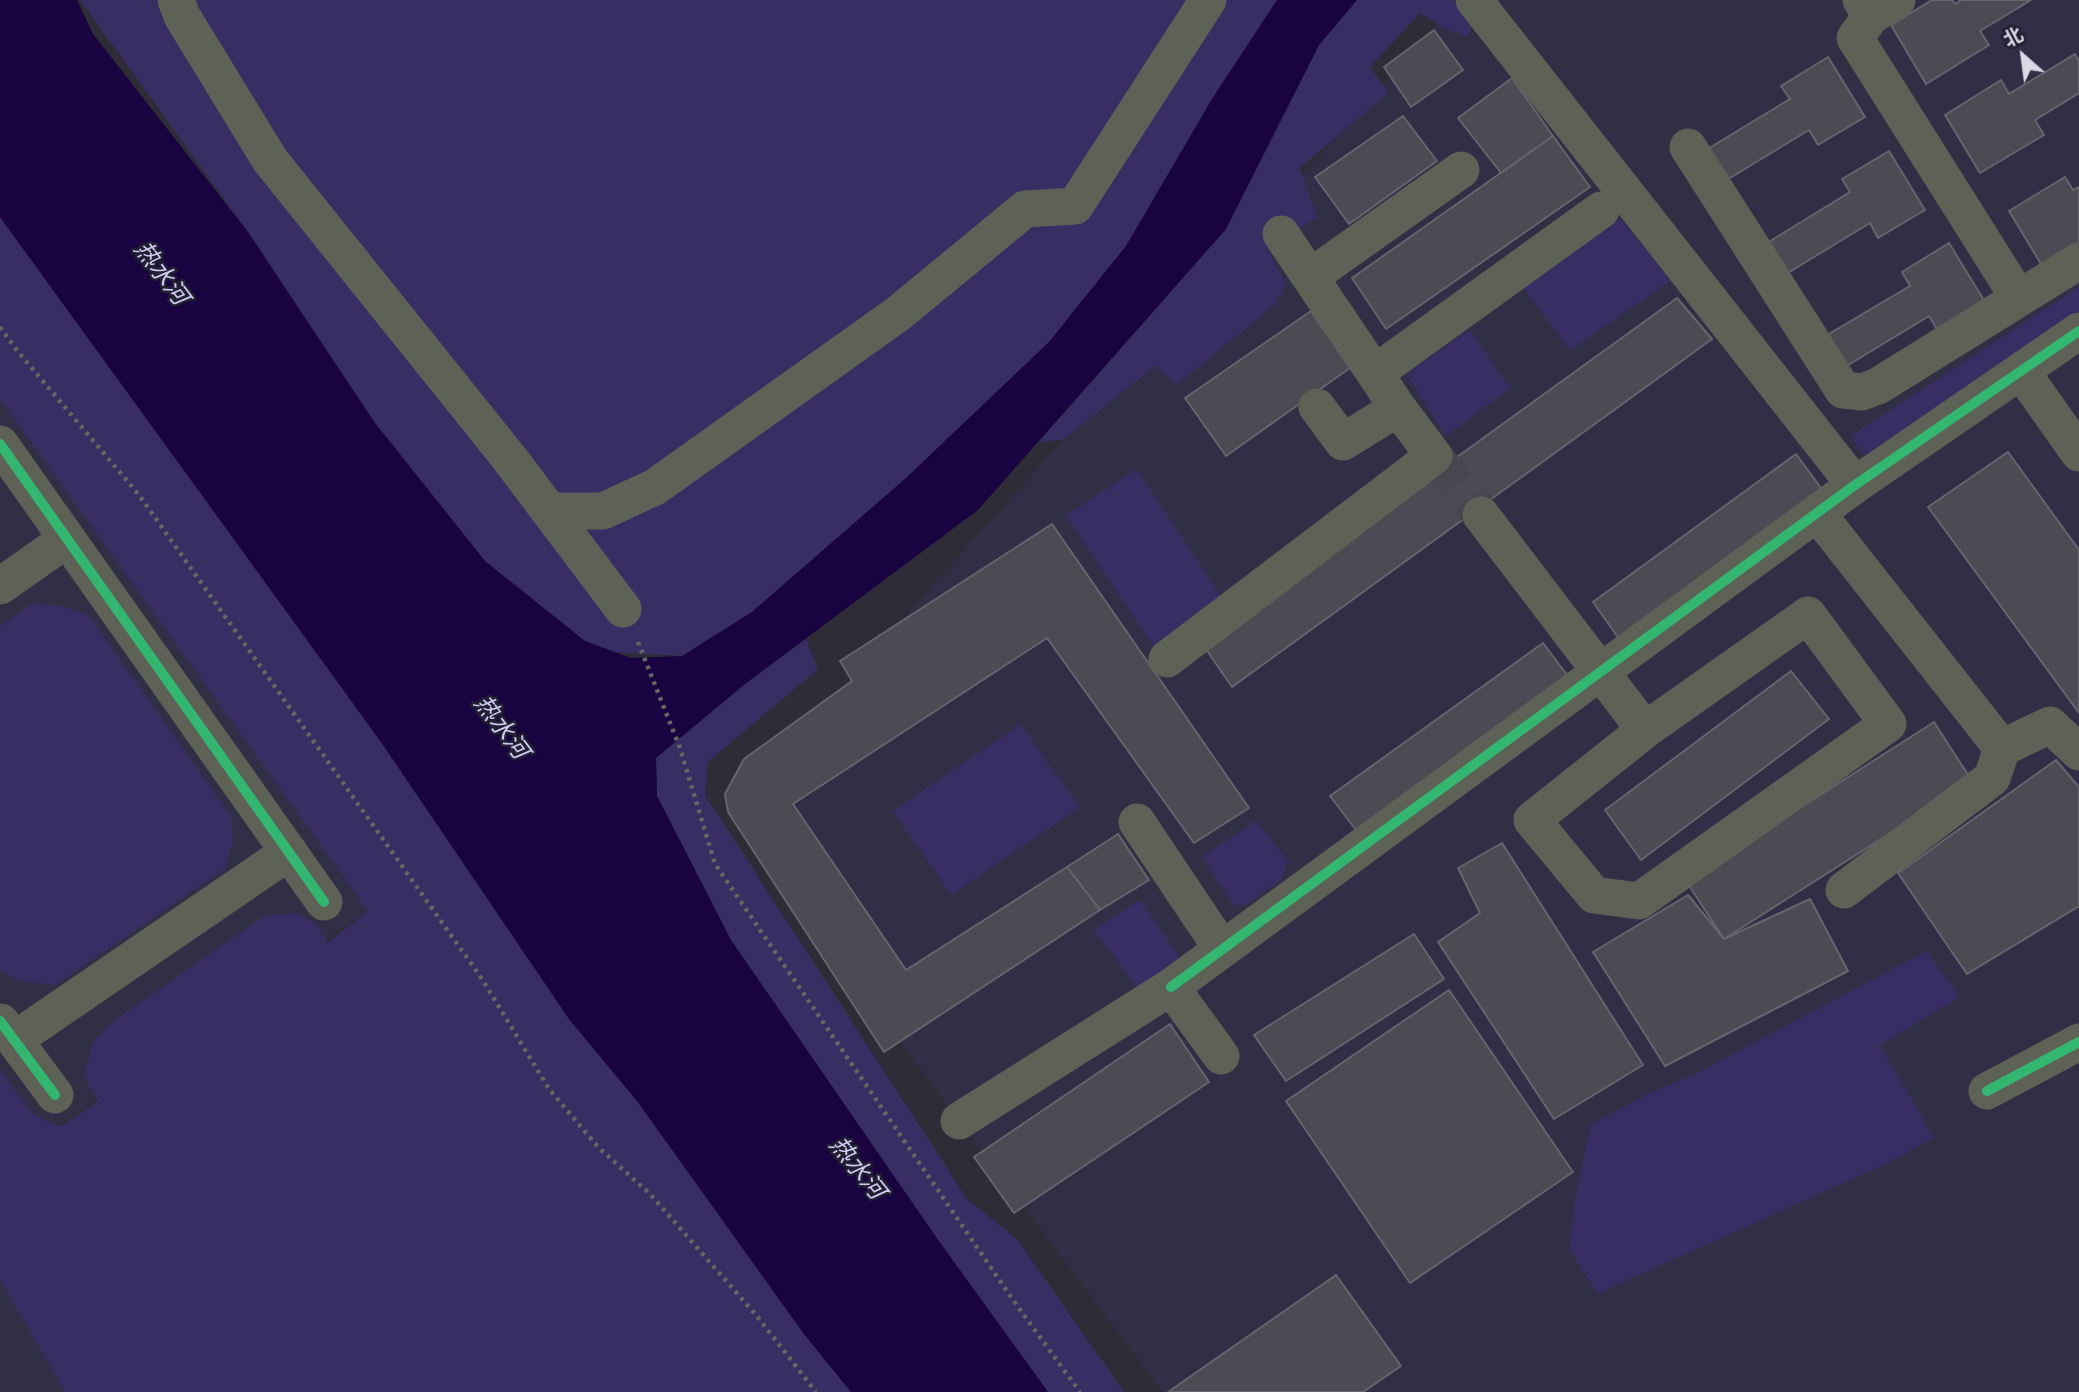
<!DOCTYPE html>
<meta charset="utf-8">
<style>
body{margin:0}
#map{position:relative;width:2079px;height:1392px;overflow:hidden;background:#2e2d37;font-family:Poppins,"Noto Sans SC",sans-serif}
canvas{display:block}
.north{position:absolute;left:1988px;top:21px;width:70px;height:70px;-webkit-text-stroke:5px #211f30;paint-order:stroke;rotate:332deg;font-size:19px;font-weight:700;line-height:28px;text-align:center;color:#dadae6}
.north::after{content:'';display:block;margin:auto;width:24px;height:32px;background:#dadae6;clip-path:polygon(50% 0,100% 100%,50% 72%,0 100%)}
</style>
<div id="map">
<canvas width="2079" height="1392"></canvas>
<div class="north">北</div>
</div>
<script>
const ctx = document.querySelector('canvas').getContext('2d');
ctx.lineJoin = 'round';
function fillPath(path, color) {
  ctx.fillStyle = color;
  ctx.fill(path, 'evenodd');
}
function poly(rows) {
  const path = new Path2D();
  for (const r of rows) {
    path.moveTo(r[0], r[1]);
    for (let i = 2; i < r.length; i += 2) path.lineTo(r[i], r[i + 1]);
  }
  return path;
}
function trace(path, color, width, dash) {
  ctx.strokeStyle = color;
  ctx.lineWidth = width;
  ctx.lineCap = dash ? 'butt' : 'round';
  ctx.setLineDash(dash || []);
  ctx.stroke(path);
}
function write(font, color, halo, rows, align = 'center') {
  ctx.font = font + ' Poppins,"Noto Sans SC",sans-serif';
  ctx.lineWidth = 5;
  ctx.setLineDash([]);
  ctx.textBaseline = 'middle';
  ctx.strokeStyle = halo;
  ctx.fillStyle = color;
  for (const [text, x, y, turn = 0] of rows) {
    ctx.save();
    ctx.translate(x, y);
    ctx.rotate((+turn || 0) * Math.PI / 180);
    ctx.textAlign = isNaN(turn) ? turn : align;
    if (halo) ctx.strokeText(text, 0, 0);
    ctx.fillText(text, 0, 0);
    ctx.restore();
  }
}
fillPath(poly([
 [1460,0,2079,0,2079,1392,1163,1392,728,812],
 [0,395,368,911,0,1167],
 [0,1280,65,1392,0,1392]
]), '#312f45');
fillPath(poly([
 [80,0,1277,0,1212,99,1126,246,1049,342,906,478,752,612,682,656,612,652,585,641,485,561,375,423,248,232],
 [1357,0,1454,0,1474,22,1467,37,1443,27,1420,13,1370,67,1388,93,1300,168,1317,217,1298,230,1287,216,1261,234,1286,285,1274,305,1177,385,1155,366,1064,439,1038,443,1226,229,1319,45],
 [0,217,381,742,569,1019,637,1101,804,1334,851,1392,65,1392,0,1280,0,1070,34,1115,60,1127,98,1101,84,1075,93,1042,111,1023,264,916,295,913,316,923,327,943,368,911,0,399],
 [1619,217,1671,281,1570,350,1524,289,1532,280],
 [2079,287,2079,312,1865,455,1856,445,1852,435],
 [1469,330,1510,388,1446,436,1406,374],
 [1136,469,1225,603,1155,649,1066,515],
 [33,603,65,607,89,616,231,816,233,843,225,869,55,985,21,981,0,971,0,626],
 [806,639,818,669,708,762,705,795,967,1199,1017,1239,1124,1392,1048,1392,936,1237,731,940,657,796,656,758,745,684],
 [1020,724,1080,807,951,895,893,811],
 [1256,820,1288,861,1282,879,1246,905,1234,905,1202,857],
 [1140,900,1182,961,1141,993,1094,929],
 [1926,951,1960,997,1880,1045,1934,1138,1886,1164,1597,1294,1569,1248,1576,1194,1591,1124,1648,1094,1701,1071]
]), '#382e63');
fillPath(poly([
 [0,0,77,0,93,34,248,232,375,423,485,561,585,641,631,658,682,656,752,612,906,478,1049,342,1126,246,1212,99,1277,0,1357,0,1319,45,1226,229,978,510,745,684,656,758,657,796,731,940,936,1237,1048,1392,851,1392,804,1334,637,1101,569,1019,381,742,0,217]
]), '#190441');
const building = poly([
 [1932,0,1952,0,1955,4,1961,0,2031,0,1980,31,1989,45,1926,84,1891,25,1932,0],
 [1434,30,1463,70,1411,107,1384,67,1434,30],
 [2075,54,2079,61,2079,93,2035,120,2044,135,1980,173,1945,115,2001,80,2009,94,2075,54],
 [1828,57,1865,117,1818,145,1809,130,1725,181,1706,150,1790,99,1781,86,1828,57],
 [1512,78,1553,136,1501,173,1458,118,1512,78],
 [1403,116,1437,161,1349,224,1315,177,1403,116],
 [1553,136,1590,187,1386,329,1352,278,1553,136],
 [1889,151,1925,210,1878,238,1870,223,1786,274,1767,243,1850,192,1842,179,1889,151],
 [2065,177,2073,190,2079,187,2079,249,2044,269,2009,211,2065,177],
 [1949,243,1985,302,1938,331,1929,316,1845,367,1827,335,1910,286,1902,272,1949,243],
 [1677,298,1712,339,1232,687,1201,642,1677,298],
 [1311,311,1350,368,1226,456,1185,398,1311,311],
 [2008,452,2079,550,2079,713,1928,507,2008,452],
 [1796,454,1824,492,1622,643,1593,602,1796,454],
 [1052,524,1249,808,1194,843,1047,638,793,804,906,970,1067,867,1100,910,884,1052,728,812,725,794,744,759,852,681,840,661,1052,524],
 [1543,643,1570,679,1359,834,1330,796,1543,643],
 [1791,671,1829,719,1641,860,1605,810,1791,671],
 [1934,722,1972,781,1724,939,1686,881,1934,722],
 [2056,760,2079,787,2079,906,1967,974,1898,873,2056,760],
 [1118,834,1149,880,1100,910,1067,867,1118,834],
 [1502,843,1643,1065,1554,1119,1438,942,1480,913,1458,868,1502,843],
 [1688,895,1724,939,1810,899,1848,971,1665,1066,1593,952,1688,895],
 [1414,934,1444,979,1286,1081,1254,1035,1414,934],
 [1449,990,1573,1172,1410,1283,1286,1101,1449,990],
 [1170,1024,1209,1082,1014,1213,974,1157,1170,1024],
 [1336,1275,1401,1366,1363,1392,1168,1392,1336,1275]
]);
fillPath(building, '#4b4b53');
trace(building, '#66656e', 2);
trace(poly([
 [1434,456,1481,515]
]), '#484751', 37, [37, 18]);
trace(poly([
 [0,327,15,348,139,495,482,979,549,1089,598,1147,650,1194,756,1315,816,1392],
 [638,642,680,748,715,864,1013,1300,1080,1392]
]), '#646862', 4.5, [3.5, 5]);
trace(poly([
 [176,0,182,16,270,160,510,459,623,609],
 [1474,0,1855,485],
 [1861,0,1871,16,1897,0],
 [1871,16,1855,38,2018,297],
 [1688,147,1843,390,1862,392,1878,386,2079,261],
 [1310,277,1461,170],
 [2021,371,2079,453],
 [1375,373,1601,210],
 [1317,407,1343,442,1398,408],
 [0,444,324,902],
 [550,511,603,511,655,487,899,313,1025,209,1075,206,1208,0],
 [1817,513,2002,748,2050,725,2079,752],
 [1481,515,1645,730],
 [0,586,67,539],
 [1808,615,1888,724,1639,901,1594,895,1532,820,1645,730,1808,615],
 [1167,659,1434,456,1398,408,1281,234],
 [1137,822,1222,949],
 [1844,890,1992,778,2002,748],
 [1171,987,1221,1056],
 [1,1022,55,1095],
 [14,1040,289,852],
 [1987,1091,2079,1042],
 [959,1121,1171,987,1855,485,2079,331]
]), '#5d6156', 37);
trace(poly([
 [0,444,324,902],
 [1171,987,1855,485,2079,331],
 [0,1021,55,1095],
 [1987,1091,2079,1042]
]), '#33b770', 10);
write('italic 24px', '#cdcaf3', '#211f30', [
 ["热水河",160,274,53],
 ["热水河",500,728,53],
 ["热水河",856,1169,51]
]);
</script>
